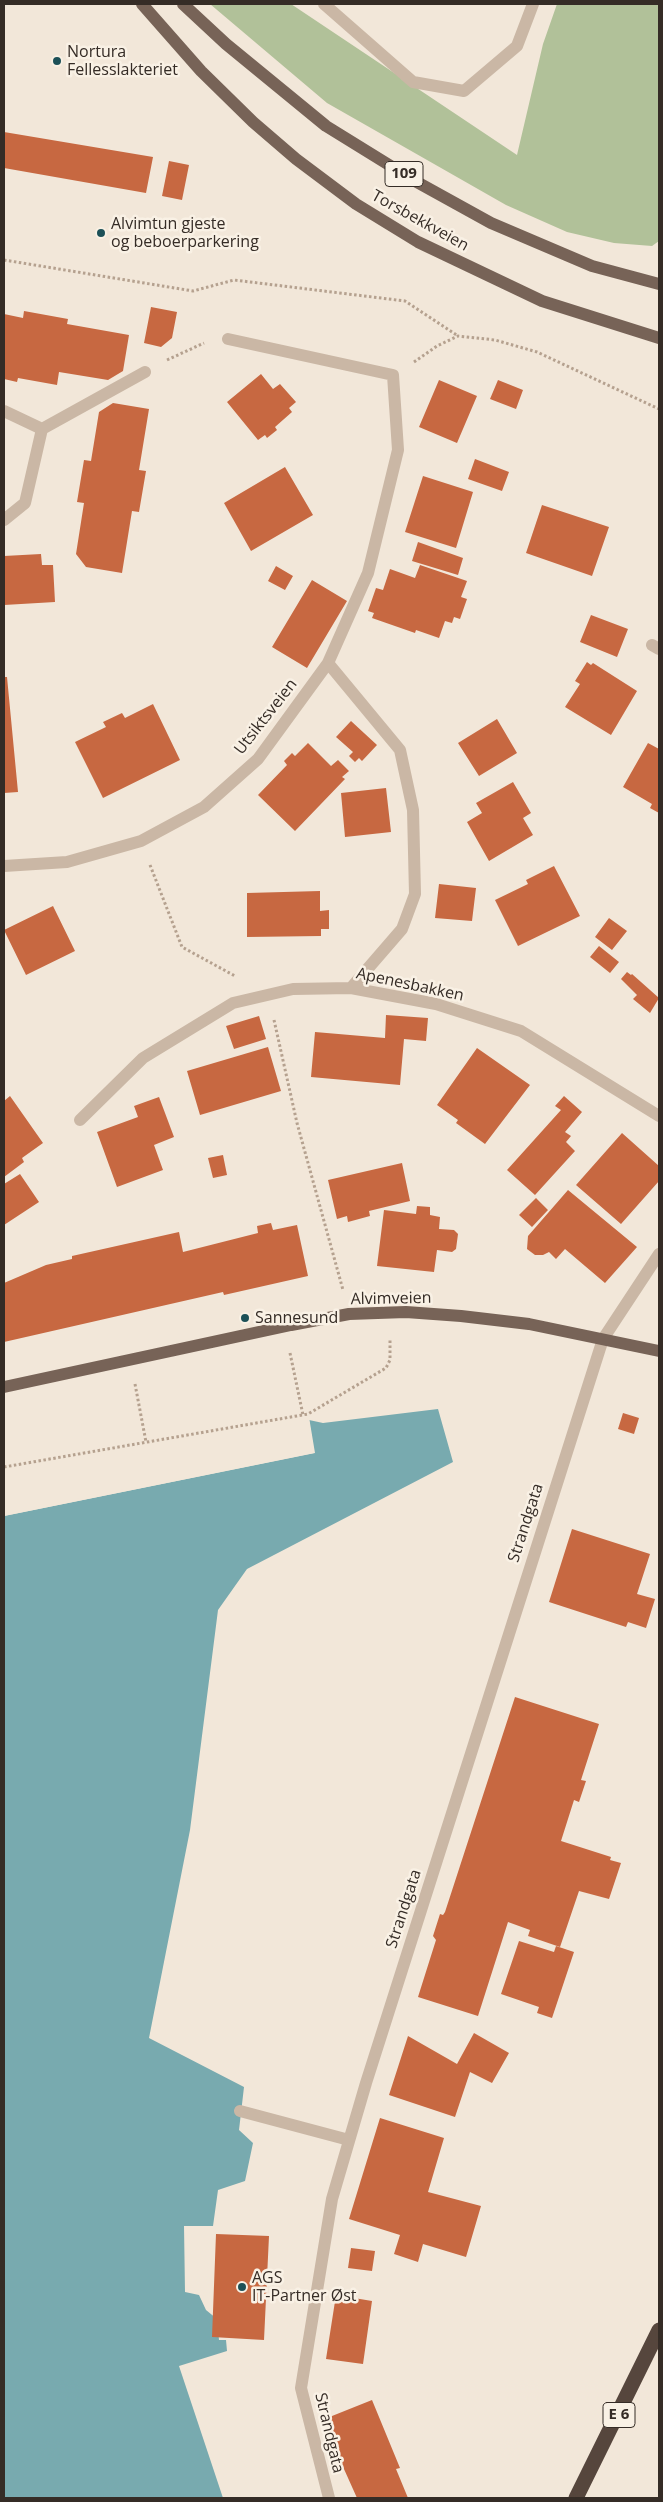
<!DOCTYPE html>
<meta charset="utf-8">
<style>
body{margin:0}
#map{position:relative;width:663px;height:2502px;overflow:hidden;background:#f2e7d9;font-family:"Open Sans",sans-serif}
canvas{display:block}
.frame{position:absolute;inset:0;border:5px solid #352c26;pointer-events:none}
</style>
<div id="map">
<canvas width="663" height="2502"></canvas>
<div class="frame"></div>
</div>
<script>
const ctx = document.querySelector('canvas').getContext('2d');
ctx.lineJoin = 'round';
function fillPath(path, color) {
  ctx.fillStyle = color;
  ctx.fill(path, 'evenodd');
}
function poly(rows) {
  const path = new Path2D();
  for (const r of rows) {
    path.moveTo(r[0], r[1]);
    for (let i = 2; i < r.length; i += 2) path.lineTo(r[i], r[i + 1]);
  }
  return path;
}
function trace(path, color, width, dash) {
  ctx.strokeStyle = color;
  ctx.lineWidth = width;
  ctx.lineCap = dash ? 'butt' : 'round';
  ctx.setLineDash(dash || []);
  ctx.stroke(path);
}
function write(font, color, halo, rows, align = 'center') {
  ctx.font = font + ' "Open Sans",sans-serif';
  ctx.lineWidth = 5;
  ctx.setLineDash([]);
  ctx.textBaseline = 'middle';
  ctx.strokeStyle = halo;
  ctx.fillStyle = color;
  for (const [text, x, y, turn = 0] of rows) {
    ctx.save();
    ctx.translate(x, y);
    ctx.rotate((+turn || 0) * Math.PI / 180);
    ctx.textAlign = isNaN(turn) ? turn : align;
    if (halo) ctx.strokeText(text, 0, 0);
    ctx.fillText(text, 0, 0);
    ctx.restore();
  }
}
fillPath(poly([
 [210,4,291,4,517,155,543,44,557,4,659,4,659,241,652,246,614,243,567,232,506,205,327,103]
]), '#b1c199');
fillPath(poly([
 [438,1409,453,1462,247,1569,218,1610,190,1830,149,2038,244,2087,239,2130,253,2143,245,2181,218,2190,213,2226,184,2226,185,2292,199,2295,206,2310,217,2319,219,2340,226,2340,227,2351,179,2366,223,2498,4,2498,4,1516,314,1453,309,1420,323,1423]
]), '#78aaaf');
fillPath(poly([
 [309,1417,315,1453,4,1516,4,1514,312,1451,307,1420]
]), '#f2e7d9');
fillPath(poly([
 [4,132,153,157,146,193,4,168],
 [169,161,189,165,182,200,162,196],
 [151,307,177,312,172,338,161,347,144,343],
 [24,311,68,319,67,324,129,335,123,371,108,380,59,372,57,385,18,378,17,382,4,379,4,314,23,318],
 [261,374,273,389,280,384,296,402,289,408,292,412,275,427,277,430,267,438,265,435,258,440,227,402],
 [439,380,477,396,457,443,419,427],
 [498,380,523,390,516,409,490,399],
 [113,403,149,409,139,470,146,471,139,512,132,511,122,573,86,567,76,554,84,503,77,502,84,460,91,461,99,412],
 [475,459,509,472,502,491,468,479],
 [285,467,313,515,251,551,224,503],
 [423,476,473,492,456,548,405,532],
 [542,505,609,527,592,576,526,553],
 [418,542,463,558,458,575,412,561],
 [41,554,42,565,53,565,55,602,4,605,4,556],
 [420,565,467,581,461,597,467,599,460,619,454,617,452,623,445,621,439,638,416,630,415,633,372,618,374,613,368,611,376,588,383,590,390,569,415,578],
 [276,566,293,576,285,590,268,581],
 [312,580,347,601,307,668,272,647],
 [591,615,628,629,617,657,580,642],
 [587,662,591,665,593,663,637,691,611,735,565,707,580,684,575,681],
 [4,677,7,677,18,792,4,793],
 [153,704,180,760,103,798,75,742,106,727,103,722,122,713,125,718],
 [497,719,517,753,479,776,458,743],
 [351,721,377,745,362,761,359,758,355,762,349,756,353,752,336,737],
 [308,743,331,766,338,760,349,771,342,777,345,779,295,831,258,795,287,765,284,761,292,753,295,756],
 [648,743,659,749,659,813,650,808,652,804,623,787],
 [513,782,531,813,523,818,533,835,489,861,467,822,482,813,476,803],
 [386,788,391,832,345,837,341,793],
 [554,866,580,916,518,946,495,900,528,884,526,880],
 [439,884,476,888,472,921,435,918],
 [320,891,320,911,329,910,329,929,321,929,321,936,247,937,247,893],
 [53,906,75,951,26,975,4,930],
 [609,918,627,931,612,950,595,937],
 [599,946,619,962,610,973,590,957],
 [627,972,631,975,632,974,659,998,650,1013,633,999,637,995,621,979],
 [386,1015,428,1018,426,1041,404,1039,400,1085,311,1077,315,1032,385,1038],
 [259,1016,266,1039,234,1049,226,1026],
 [268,1047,281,1091,200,1115,187,1071],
 [477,1048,530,1085,485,1144,456,1123,458,1120,437,1105],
 [10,1096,43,1143,22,1158,24,1162,4,1177,4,1101],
 [564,1096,582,1112,565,1132,571,1136,566,1142,575,1151,535,1195,507,1170,561,1110,555,1106],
 [159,1097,174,1137,154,1145,163,1170,117,1187,97,1132,138,1117,134,1106],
 [622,1133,659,1166,659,1181,621,1224,576,1185],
 [223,1155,227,1175,213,1178,208,1158],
 [402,1163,410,1201,369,1211,370,1216,348,1222,347,1216,337,1219,328,1180],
 [20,1174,39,1202,4,1225,4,1184],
 [568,1190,637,1247,605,1283,565,1249,556,1259,549,1252,543,1255,535,1255,527,1249,528,1236],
 [536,1198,548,1210,532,1227,519,1215],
 [417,1206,430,1207,430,1215,440,1217,439,1229,454,1230,458,1234,456,1249,452,1252,437,1250,434,1272,377,1266,384,1210,416,1214],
 [271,1223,273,1230,297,1225,308,1276,224,1295,223,1292,4,1342,4,1283,46,1265,72,1259,72,1256,179,1232,183,1252,258,1233,257,1226],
 [623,1413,639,1418,634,1434,618,1429],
 [572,1529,650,1554,637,1594,655,1599,646,1628,628,1622,626,1627,549,1602],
 [515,1697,599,1724,581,1780,586,1781,579,1802,574,1800,561,1841,611,1857,610,1860,621,1863,609,1899,579,1891,560,1947,528,1936,530,1930,508,1922,478,2016,418,1997,436,1940,433,1936,440,1914,443,1915,445,1912],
 [519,1941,554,1952,556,1946,574,1952,552,2018,537,2013,539,2007,501,1994],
 [474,2033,509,2053,492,2083,470,2072,455,2117,389,2095,408,2036,457,2064],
 [380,2118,444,2138,428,2192,481,2206,466,2257,423,2244,418,2262,394,2254,400,2235,349,2219],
 [216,2234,269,2236,264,2340,212,2337],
 [351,2248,375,2251,372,2271,348,2268],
 [336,2295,372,2301,363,2364,326,2359],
 [372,2400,400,2468,396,2469,408,2498,357,2498,322,2420]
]), '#c76841');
trace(poly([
 [4,260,193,291,234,280,405,301,458,336],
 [167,360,204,343],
 [414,362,437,346,458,336,495,340,537,352,659,409],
 [150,865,182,947,235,976],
 [274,1020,297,1123,343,1290],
 [290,1353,303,1415],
 [135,1384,146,1442],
 [4,1467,308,1414,386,1368,390,1360,390,1339]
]), '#b5a18f', 3, [2.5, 2.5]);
trace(poly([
 [324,4,413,82,464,91,517,46,533,4],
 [4,411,42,429,25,503,4,520],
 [42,429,145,372],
 [652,645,659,649],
 [328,663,400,750,413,810,415,894,402,929,351,988],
 [4,866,67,862,141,841,204,807,258,759,328,663,368,573,398,450,393,375,228,339],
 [80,1120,143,1058,233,1003,293,989,351,988,436,1004,521,1031,659,1116],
 [240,2111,349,2140],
 [329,2498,301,2388,332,2199,366,2083,603,1339,659,1254]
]), '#cab7a5', 12);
trace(poly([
 [142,4,201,71,253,122,296,159,356,204,418,242,542,301,659,338],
 [183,4,226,44,326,126,415,181,491,223,592,266,659,284],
 [4,1387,291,1325,349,1314,406,1312,461,1316,529,1324,659,1351]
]), '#776357', 12);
trace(poly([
 [576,2498,659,2330]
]), '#56463d', 15);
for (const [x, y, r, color] of [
 [57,61,5,"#1c5057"],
 [101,233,5,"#1c5057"],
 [245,1318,5,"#1c5057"],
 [242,2287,5,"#1c5057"]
]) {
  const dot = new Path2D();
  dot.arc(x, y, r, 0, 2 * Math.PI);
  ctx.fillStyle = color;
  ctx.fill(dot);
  trace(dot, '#f9f1e5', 2);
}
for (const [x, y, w] of [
 [404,174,38],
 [619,2415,32]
]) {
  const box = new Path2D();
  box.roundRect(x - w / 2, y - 12.5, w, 25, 4);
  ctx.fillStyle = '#f9f1e5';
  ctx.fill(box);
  trace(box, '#352c26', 1);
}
write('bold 15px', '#352c26', null, [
 ["109",404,174],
 ["E 6",619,2415]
]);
write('16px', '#352c26', '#f9f1e5', [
 ["Nortura",67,52],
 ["Fellesslakteriet",67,70],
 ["Alvimtun gjeste",111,224],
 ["og beboerparkering",111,242],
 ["Sannesund",255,1318],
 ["AGS",252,2278],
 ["IT-Partner Øst",252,2296]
], 'left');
write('16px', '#352c26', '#f9f1e5', [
 ["Torsbekkveien",420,221,29],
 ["Utsiktsveien",266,717,-52],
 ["Apenesbakken",410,985,12],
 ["Alvimveien",391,1299,-1],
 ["Strandgata",526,1523,-72],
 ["Strandgata",404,1909,-72],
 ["Strandgata",329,2433,77]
]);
</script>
